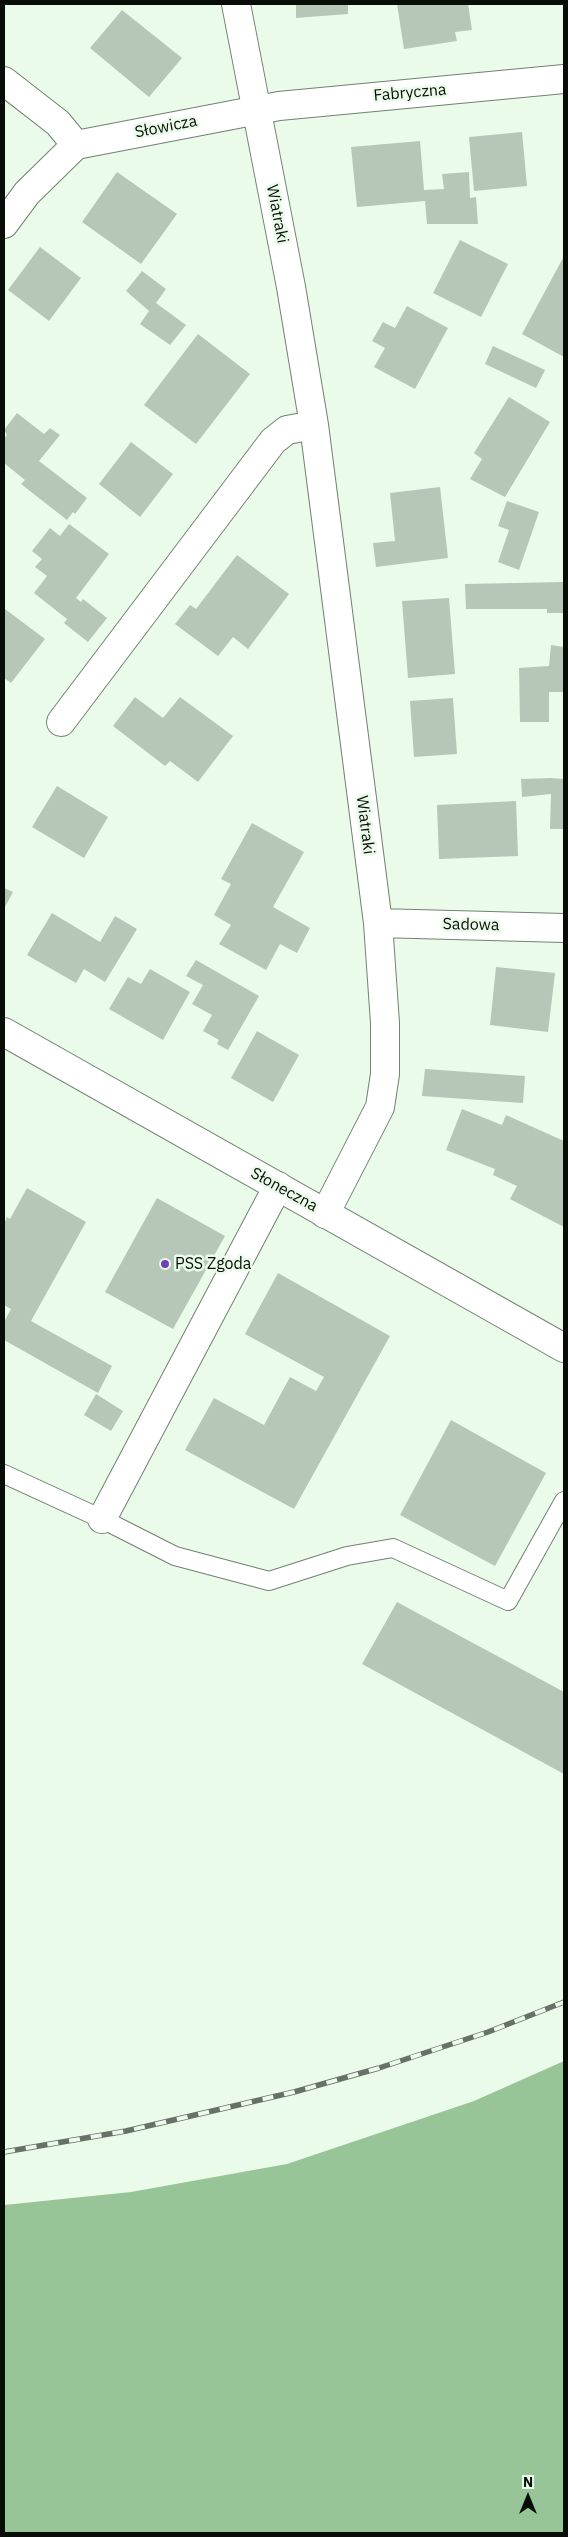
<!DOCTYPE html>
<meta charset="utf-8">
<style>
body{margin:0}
#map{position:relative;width:568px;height:2537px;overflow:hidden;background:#eafbea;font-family:"IBM Plex Sans",sans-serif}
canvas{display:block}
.frame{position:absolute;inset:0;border:5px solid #080d08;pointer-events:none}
.north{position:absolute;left:503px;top:2472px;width:50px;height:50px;-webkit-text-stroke:4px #eafbea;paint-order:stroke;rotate:0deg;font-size:14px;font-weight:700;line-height:20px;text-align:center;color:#080d08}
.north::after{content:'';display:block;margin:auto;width:18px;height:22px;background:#080d08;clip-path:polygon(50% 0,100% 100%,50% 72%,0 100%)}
</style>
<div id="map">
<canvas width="568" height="2537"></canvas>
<div class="frame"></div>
<div class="north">N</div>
</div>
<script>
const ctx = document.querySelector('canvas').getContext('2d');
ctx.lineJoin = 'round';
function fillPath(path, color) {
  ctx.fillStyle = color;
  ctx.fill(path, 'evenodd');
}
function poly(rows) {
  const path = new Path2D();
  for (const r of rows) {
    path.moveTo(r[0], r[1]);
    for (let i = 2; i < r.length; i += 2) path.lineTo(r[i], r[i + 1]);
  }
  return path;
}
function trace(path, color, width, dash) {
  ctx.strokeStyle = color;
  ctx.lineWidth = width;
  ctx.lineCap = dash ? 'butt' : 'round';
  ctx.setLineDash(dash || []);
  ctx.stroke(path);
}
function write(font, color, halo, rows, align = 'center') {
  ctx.font = font + ' "IBM Plex Sans",sans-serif';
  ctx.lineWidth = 5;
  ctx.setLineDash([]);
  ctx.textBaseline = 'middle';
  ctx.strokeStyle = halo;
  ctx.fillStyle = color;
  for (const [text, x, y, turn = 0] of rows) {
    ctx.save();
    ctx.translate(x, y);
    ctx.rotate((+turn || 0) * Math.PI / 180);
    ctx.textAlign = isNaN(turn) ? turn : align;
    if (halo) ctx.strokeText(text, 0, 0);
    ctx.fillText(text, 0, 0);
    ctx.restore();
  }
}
fillPath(poly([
 [564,2061,564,2533,4,2533,4,2205,131,2192,287,2164,474,2101]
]), '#98c598');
fillPath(poly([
 [296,4,348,4,348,14,296,18],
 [397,4,468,4,472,30,455,32,457,41,404,49],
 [122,10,182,58,149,97,90,48],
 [522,132,527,186,474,191,469,137],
 [420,141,424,190,444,189,442,174,469,172,470,198,476,197,478,224,427,224,425,201,357,207,351,147],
 [117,172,177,214,141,264,82,222],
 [460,240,508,264,481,317,433,293],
 [40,247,81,278,49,321,8,290],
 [564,256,564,357,522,334],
 [142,271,166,289,156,303,186,325,170,345,140,324,149,311,126,291],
 [407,306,448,328,415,389,374,367,385,348,372,341,383,322,395,328],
 [198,334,250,374,196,444,144,405],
 [493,346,545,370,536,388,485,364],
 [509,397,550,422,505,497,470,479,482,459,474,453],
 [17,413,44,434,50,428,60,435,39,461,87,498,75,514,73,512,67,520,21,484,25,480,4,463,4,439,7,435,4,430],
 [131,442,173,474,140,517,99,484],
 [440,487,448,558,376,567,373,543,395,541,390,493],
 [507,501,539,512,519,570,498,562,509,530,498,526],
 [69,524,109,554,76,598,81,602,83,599,107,618,88,642,64,623,67,619,34,593,47,576,35,567,42,559,32,551,50,528,60,536],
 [237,555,289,594,248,649,233,637,218,656,175,624,190,605,196,609],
 [564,582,564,613,547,613,547,609,466,609,465,584],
 [449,598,455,674,408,678,402,601],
 [5,609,45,639,11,683,4,678],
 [551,645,564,647,564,692,549,692,549,722,520,722,519,668,549,666],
 [135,697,163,718,180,697,233,736,198,782,170,761,165,766,113,726],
 [453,698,457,754,414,757,410,701],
 [551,778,564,779,564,829,550,829,551,794,522,797,521,779],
 [57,786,108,817,84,858,32,827],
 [516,801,518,856,439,859,437,805],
 [252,823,304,852,273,907,310,928,297,953,280,944,266,970,219,944,231,925,214,915,231,884,221,879],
 [4,888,13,892,4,909],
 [52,913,100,942,115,916,137,929,105,982,84,969,76,983,27,955],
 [196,960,259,996,228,1050,217,1044,219,1040,203,1031,212,1015,192,1004,203,985,186,976],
 [496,967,555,973,548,1032,490,1025],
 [150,969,190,992,163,1040,109,1009,128,977,141,984],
 [257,1031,299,1055,273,1102,231,1078],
 [425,1069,525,1076,523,1103,422,1096],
 [462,1109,502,1125,506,1115,564,1141,564,1227,510,1199,517,1186,493,1175,495,1169,446,1150],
 [27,1188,86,1222,31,1321,112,1366,98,1393,4,1340,4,1322,11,1309,4,1305,4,1224,7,1217,10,1219],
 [157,1198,225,1236,173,1329,105,1292],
 [278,1273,390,1336,294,1509,185,1450,214,1398,264,1425,290,1377,316,1391,324,1377,245,1334],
 [96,1394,123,1411,111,1431,84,1415],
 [451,1420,546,1473,495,1566,400,1515],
 [397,1602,564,1692,564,1774,362,1664]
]), '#b7c7b7');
const lane = poly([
 [4,1474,102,1519,175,1556,269,1581,347,1556,393,1548,508,1601,564,1501]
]);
const street = poly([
 [236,4,291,287,314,425,378,923,385,1023,385,1074,380,1107,325,1214],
 [4,81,58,123,76,145],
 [4,224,27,193,76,145,279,106,564,79],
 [61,722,273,441,287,430,314,425],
 [378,923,564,928],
 [102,1519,278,1186]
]);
const secondary = poly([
 [4,1032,564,1348]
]);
trace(lane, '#728172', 20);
trace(street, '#728172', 30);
trace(secondary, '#728172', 30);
trace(lane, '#fff', 18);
trace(street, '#fff', 28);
trace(secondary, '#fff', 28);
const rail = poly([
 [4,2152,126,2131,294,2092,379,2068,488,2032,564,2002]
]);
trace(rail, '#677167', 5.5);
trace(rail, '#eafbea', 4, [11]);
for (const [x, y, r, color] of [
 [165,1264,5,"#6f40b8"]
]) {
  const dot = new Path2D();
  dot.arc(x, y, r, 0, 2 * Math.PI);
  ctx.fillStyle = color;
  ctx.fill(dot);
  trace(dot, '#eafbea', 2);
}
write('16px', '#080d08', '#eafbea', [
 ["Fabryczna",410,93,-5],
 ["Słowicza",166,127,-11],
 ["Wiatraki",277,214,79],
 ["Wiatraki",365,825,83],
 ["Sadowa",471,925,1],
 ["Słoneczna",284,1190,29]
]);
write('16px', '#080d08', '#eafbea', [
 ["PSS Zgoda",175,1264]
], 'left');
</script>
